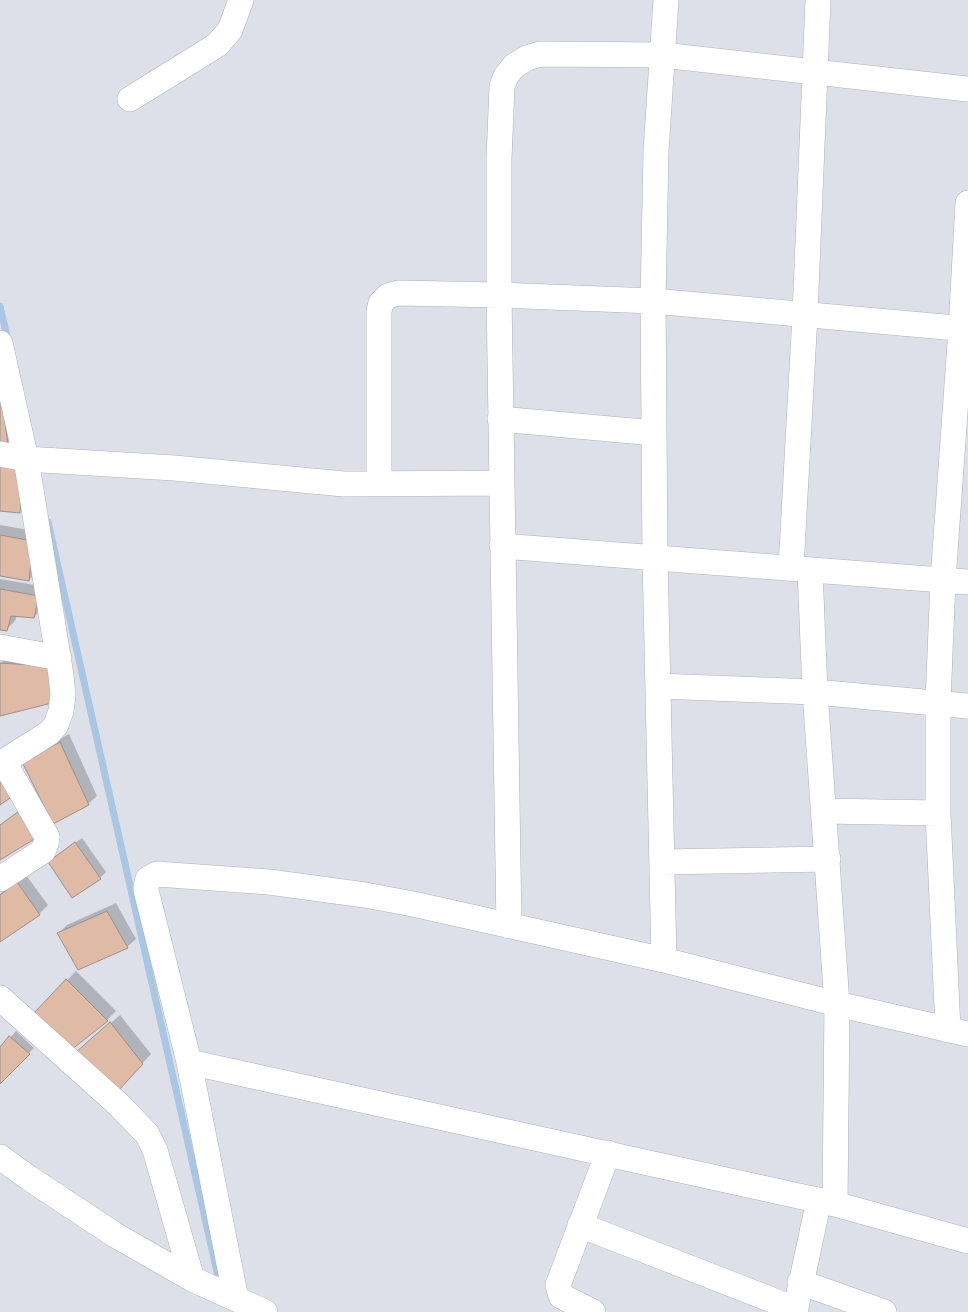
<!DOCTYPE html>
<style>
body{margin:0}
canvas{display:block;background:#dde0e9}
</style>
<canvas width="968" height="1312"></canvas>
<script>
const ctx = document.querySelector('canvas').getContext('2d');
ctx.lineJoin = 'round';
function fillPath(path, color) {
  ctx.fillStyle = color;
  ctx.fill(path, 'evenodd');
}
function poly(rows) {
  const path = new Path2D();
  for (const r of rows) {
    path.moveTo(r[0], r[1]);
    for (let i = 2; i < r.length; i += 2) path.lineTo(r[i], r[i + 1]);
  }
  return path;
}
function trace(path, color, width, dash) {
  ctx.strokeStyle = color;
  ctx.lineWidth = width;
  ctx.lineCap = dash ? 'butt' : 'round';
  ctx.setLineDash(dash || []);
  ctx.stroke(path);
}
fillPath(poly([
 [0,368,19,432,7,443,0,441],
 [0,525,41,532,38,571,29,580,0,575],
 [0,579,47,587,43,608,34,617,17,615,15,621,7,629,0,628],
 [10,654,57,658,0,715,1,663],
 [69,734,97,796,88,804,33,753],
 [82,838,106,872,100,878,55,857],
 [26,875,48,905,39,914,0,940,0,894],
 [116,903,136,939,127,947,59,933,67,925],
 [76,971,116,1011,107,1020,36,1013],
 [120,1015,151,1054,125,1082,86,1045],
 [16,1031,34,1048,0,1082,0,1049]
]), '#0003');
trace(poly([
 [0,306,8,341],
 [48,522,220,1285]
]), '#a9c6e3', 7);
const building = poly([
 [0,386,8,445,0,443,0,386],
 [0,462,24,465,20,513,0,511,0,462],
 [0,535,33,541,29,581,0,576,0,535],
 [0,589,39,596,34,618,11,616,7,631,0,630,0,589],
 [0,663,49,666,56,702,0,716,0,663],
 [60,742,89,805,53,824,22,762,60,742],
 [0,777,13,796,0,805,0,777],
 [19,811,36,838,0,860,0,825,19,811],
 [75,842,101,879,72,898,48,862,75,842],
 [17,882,40,915,0,942,0,895,17,882],
 [107,911,128,948,78,970,57,933,107,911],
 [66,979,108,1021,71,1050,34,1013,66,979],
 [110,1022,143,1064,116,1093,75,1053,110,1022],
 [9,1036,30,1054,0,1084,0,1047,9,1036]
]);
fillPath(building, '#dfbaa5');
trace(building, '#9a918d', 1);
const street = poly([
 [130,99,217,45,230,30,241,0],
 [0,343,26,459,61,675,63,695,61,711,56,725,49,733,0,764],
 [500,419,654,433],
 [0,454,26,459,174,468,344,484,501,483],
 [379,484,379,311,381,303,388,296,398,293,499,295,653,301,968,329],
 [502,546,968,582],
 [791,568,805,315,818,0],
 [810,570,815,692,837,1004,835,1204],
 [0,647,59,658],
 [658,686,815,692,968,706],
 [824,811,938,813],
 [662,862,828,859],
 [0,879,43,851,46,844,47,837,4,762],
 [509,926,499,295,499,159,502,86,506,76,514,66,527,58,540,54,662,55,968,89],
 [664,960,655,557,653,301,656,151,666,0],
 [0,998,119,1105,147,1134,155,1150,192,1279],
 [948,1030,938,813,938,702,943,580,961,329,968,203],
 [189,1062,835,1204,968,1241],
 [0,1157,29,1178,115,1235,192,1279,265,1312],
 [580,1225,795,1309],
 [800,1282,884,1312],
 [236,1299,189,1062,146,890,146,886,148,879,157,874,269,882,365,895,413,904,664,960,837,1004,968,1034],
 [593,1312,561,1296,558,1285,608,1153],
 [795,1312,819,1200]
]);
trace(street, '#aeb1b9', 26);
trace(street, '#fff', 25);
</script>
